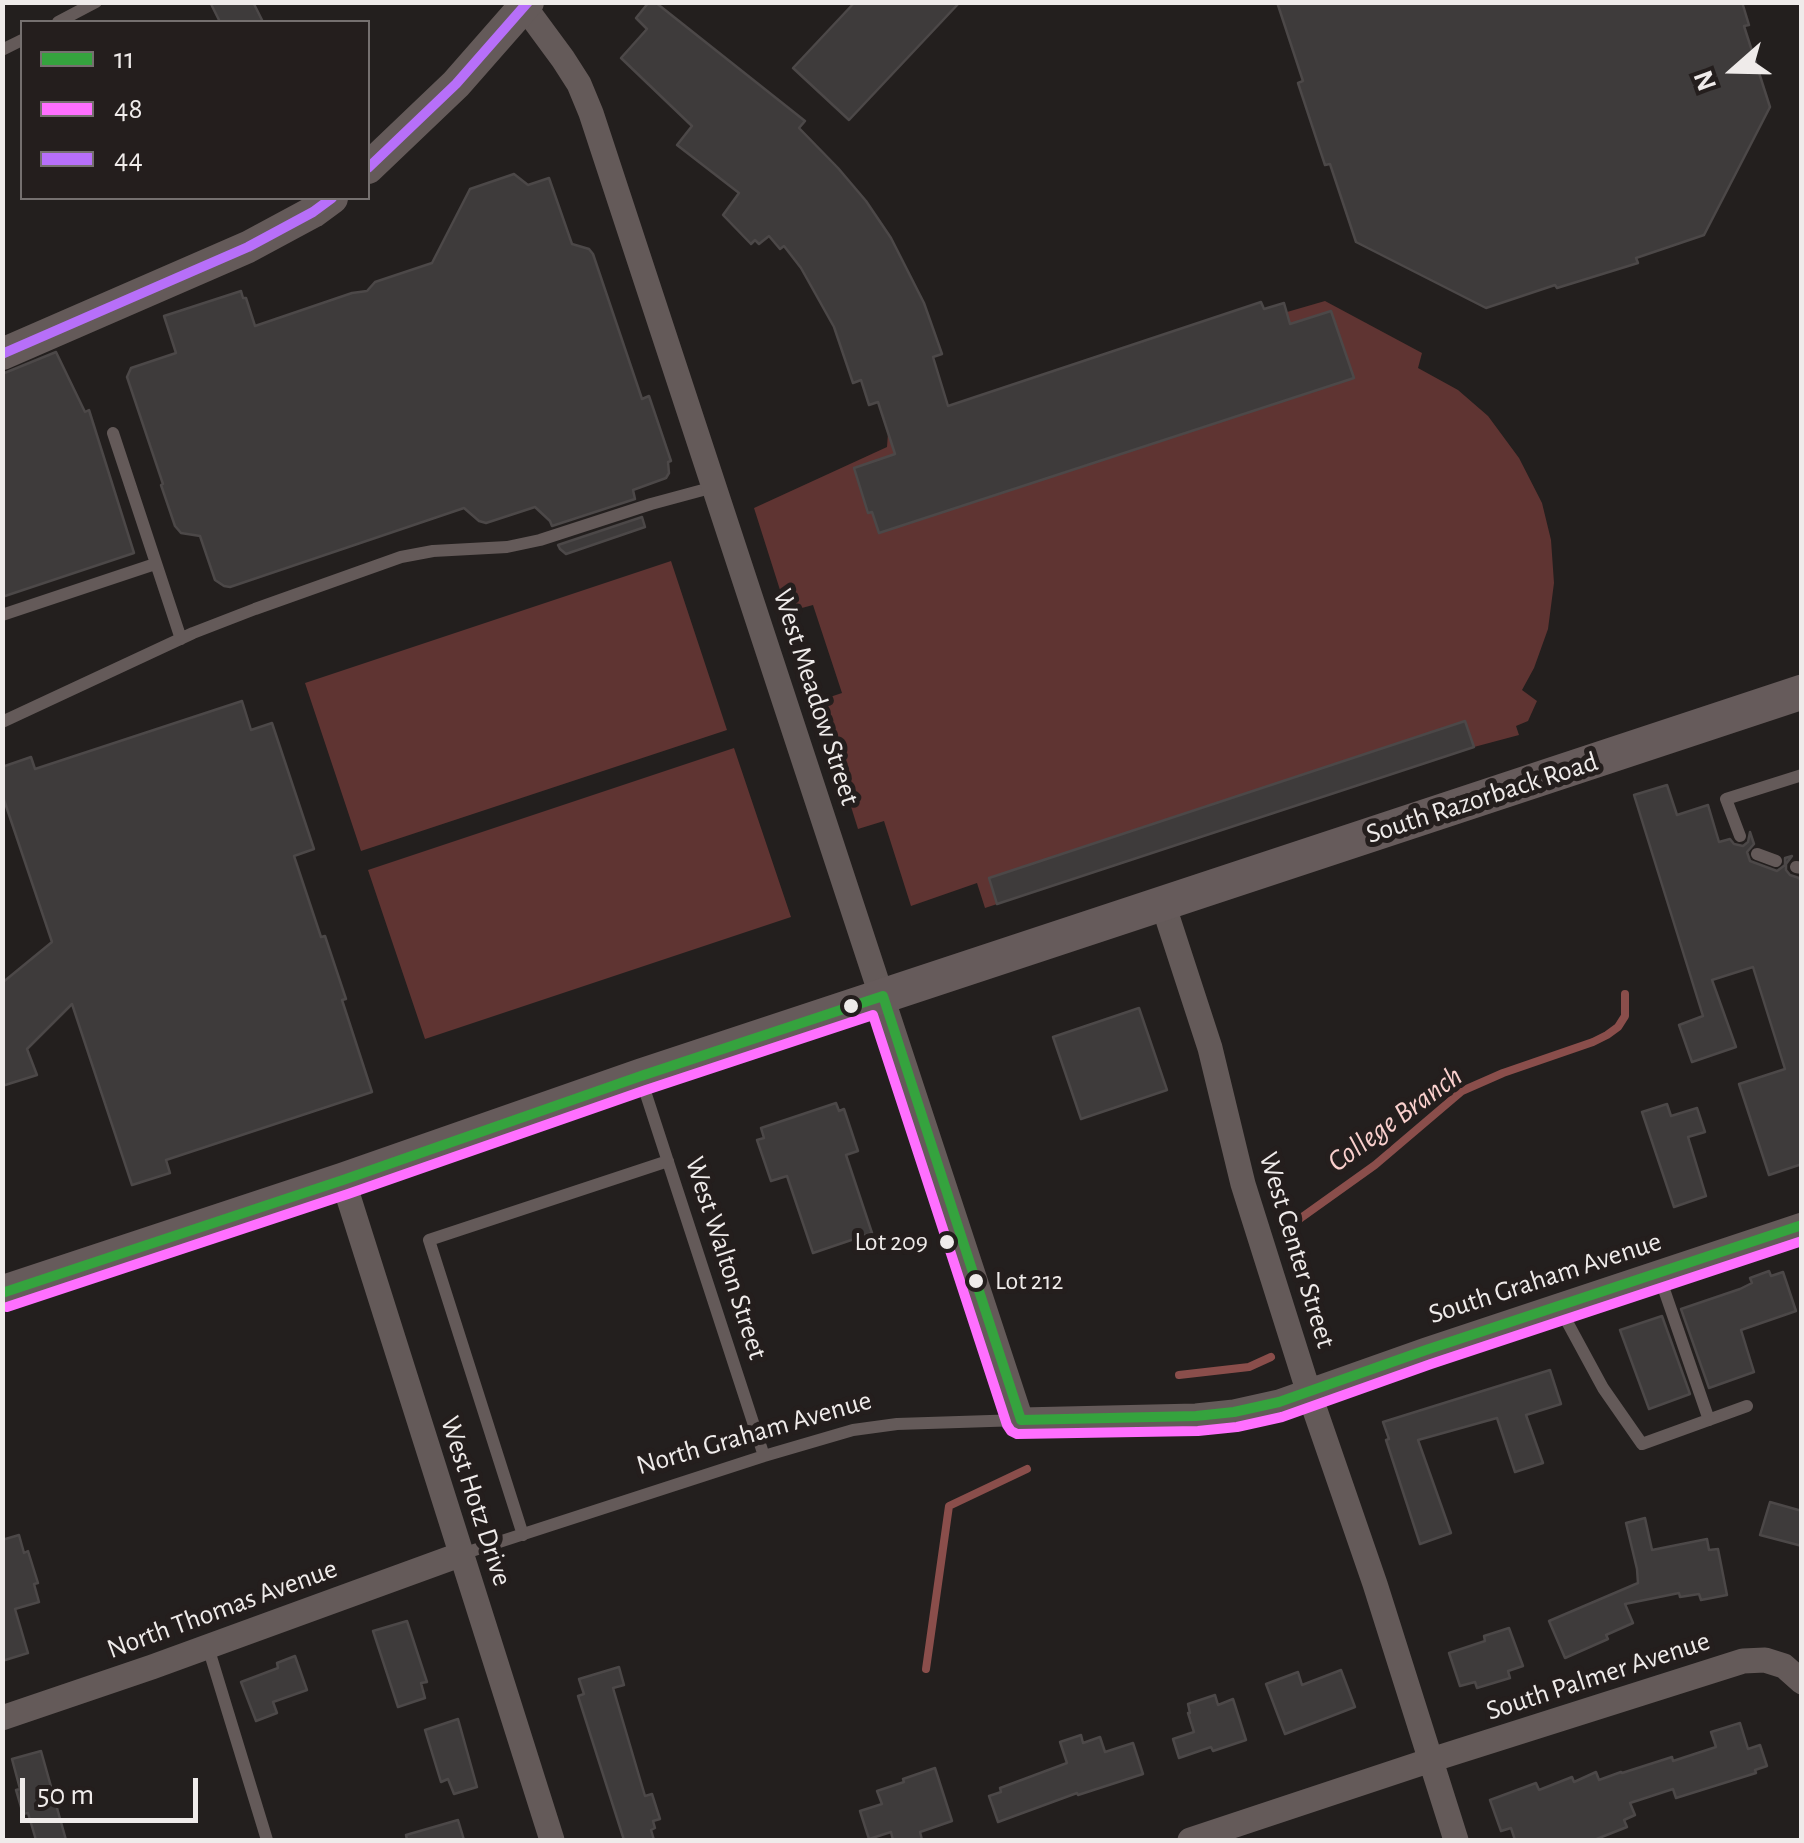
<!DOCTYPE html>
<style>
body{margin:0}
#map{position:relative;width:1804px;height:1843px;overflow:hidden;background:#231f1e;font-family:"Alegreya Sans",sans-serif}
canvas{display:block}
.frame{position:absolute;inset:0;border:5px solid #efebea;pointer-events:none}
.legend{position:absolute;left:20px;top:20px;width:350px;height:180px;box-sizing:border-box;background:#241e1d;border:2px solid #75706f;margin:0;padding:12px 18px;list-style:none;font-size:30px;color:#efebea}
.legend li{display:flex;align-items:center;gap:20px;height:50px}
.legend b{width:50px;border:2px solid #75706f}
.north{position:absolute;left:1684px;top:20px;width:100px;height:100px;-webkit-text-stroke:8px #241e1d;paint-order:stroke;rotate:250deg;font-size:28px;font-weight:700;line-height:40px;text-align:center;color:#efebea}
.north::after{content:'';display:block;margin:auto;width:35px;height:45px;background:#efebea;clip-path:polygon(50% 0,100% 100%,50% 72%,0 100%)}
.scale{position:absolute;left:20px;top:1778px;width:178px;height:45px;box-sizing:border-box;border:5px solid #efebea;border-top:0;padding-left:12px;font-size:30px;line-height:35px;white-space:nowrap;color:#efebea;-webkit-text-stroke:8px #241e1d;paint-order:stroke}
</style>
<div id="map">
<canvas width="1804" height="1843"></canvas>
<div class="frame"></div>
<ul class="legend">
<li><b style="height:12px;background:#35a33e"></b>11</li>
<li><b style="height:12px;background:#ff6fff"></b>48</li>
<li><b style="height:12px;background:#b76ff9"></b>44</li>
</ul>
<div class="north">N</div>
<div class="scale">50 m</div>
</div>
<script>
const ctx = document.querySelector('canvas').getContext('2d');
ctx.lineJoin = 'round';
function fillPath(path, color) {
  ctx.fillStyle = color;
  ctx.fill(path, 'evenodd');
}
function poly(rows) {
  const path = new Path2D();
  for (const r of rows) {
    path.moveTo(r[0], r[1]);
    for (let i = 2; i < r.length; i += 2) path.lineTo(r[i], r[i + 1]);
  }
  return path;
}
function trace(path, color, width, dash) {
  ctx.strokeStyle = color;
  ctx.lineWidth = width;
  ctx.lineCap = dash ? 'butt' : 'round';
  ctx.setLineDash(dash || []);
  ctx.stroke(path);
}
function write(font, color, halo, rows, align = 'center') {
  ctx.font = font + ' "Alegreya Sans",sans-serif';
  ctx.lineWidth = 10;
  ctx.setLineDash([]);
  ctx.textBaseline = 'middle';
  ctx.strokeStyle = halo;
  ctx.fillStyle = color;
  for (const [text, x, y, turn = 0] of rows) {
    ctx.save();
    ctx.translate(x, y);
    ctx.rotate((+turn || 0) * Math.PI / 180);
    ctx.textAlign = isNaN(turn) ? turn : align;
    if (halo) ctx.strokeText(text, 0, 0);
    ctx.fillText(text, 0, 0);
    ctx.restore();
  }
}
fillPath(poly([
 [1325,301,1422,353,1418,368,1458,390,1488,416,1519,458,1542,503,1551,540,1554,583,1548,629,1534,668,1522,690,1537,701,1528,721,1516,726,1519,735,1474,747,985,908,977,883,911,906,884,821,858,829,818,701,842,693,813,605,787,612,754,508,887,447,888,433,908,426,907,419,1261,302,1264,309,1284,303,1287,312],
 [671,561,727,730,361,851,305,683],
 [734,748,791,917,425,1039,368,870]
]), '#5f3432');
trace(poly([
 [1284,1230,1375,1165,1462,1091,1503,1073,1593,1042,1607,1035,1618,1027,1625,1016,1625,994],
 [1179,1375,1249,1367,1271,1357],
 [926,1669,949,1506,1027,1469]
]), '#8a4e4b', 8);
const building = poly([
 [210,2,253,2,263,22,220,22,210,2],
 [649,2,655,2,805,121,799,128,838,168,866,201,891,238,924,303,942,354,933,357,948,406,1261,302,1264,309,1284,303,1290,324,1331,311,1354,378,879,533,872,512,868,513,854,468,895,454,878,402,869,405,861,380,853,383,834,327,801,268,784,246,780,249,769,236,759,244,755,240,751,244,723,215,739,193,677,145,692,126,621,58,647,29,636,18,649,2],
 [855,2,960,2,849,120,793,68,855,2],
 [1277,2,1742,2,1749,25,1744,26,1770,107,1704,235,1636,258,1638,263,1557,288,1555,285,1486,308,1356,242,1330,164,1325,165,1298,83,1303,81,1277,2],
 [514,174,528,185,549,178,572,244,589,249,593,254,642,399,649,396,671,461,668,462,669,473,666,478,633,490,635,499,552,526,550,521,535,507,486,523,479,521,464,508,230,587,224,586,215,580,200,536,181,533,175,526,161,485,163,484,127,377,131,368,176,353,164,316,241,291,243,298,246,298,255,326,352,293,367,291,375,282,432,263,470,189,514,174],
 [56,352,85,412,89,410,134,553,2,597,2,374,56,352],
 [642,517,645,527,566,554,560,549,558,545,642,517],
 [242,701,251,730,272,723,314,849,294,856,321,937,325,936,346,999,342,1000,372,1092,166,1160,170,1173,132,1185,72,1004,27,1049,37,1075,2,1086,2,983,52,942,2,794,2,767,31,757,35,769,242,701],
 [1465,721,1474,747,997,904,989,878,1465,721],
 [1667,785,1677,815,1708,805,1719,842,1730,839,1734,844,1743,846,1748,842,1750,832,1754,844,1747,852,1750,861,1777,871,1785,865,1785,858,1792,856,1786,864,1786,870,1790,875,1799,878,1802,884,1802,1164,1769,1175,1739,1084,1785,1069,1753,967,1712,980,1736,1047,1692,1062,1679,1025,1703,1016,1634,795,1667,785],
 [1139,1008,1167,1090,1081,1119,1053,1037,1139,1008],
 [836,1103,839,1111,844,1109,858,1151,846,1155,872,1233,813,1253,787,1176,771,1181,757,1140,764,1138,761,1128,836,1103],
 [1667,1104,1671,1116,1697,1108,1705,1132,1688,1137,1706,1196,1674,1207,1642,1112,1667,1104],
 [1769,1271,1771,1276,1783,1272,1796,1311,1741,1330,1754,1372,1709,1388,1681,1309,1740,1289,1752,1283,1750,1278,1769,1271],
 [1662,1316,1690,1394,1649,1409,1620,1330,1662,1316],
 [1550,1370,1561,1404,1526,1415,1543,1463,1515,1472,1497,1418,1418,1440,1451,1533,1420,1544,1386,1440,1389,1439,1383,1422,1550,1370],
 [1770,1502,1802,1511,1802,1546,1760,1535,1770,1502],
 [1645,1518,1652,1550,1707,1539,1709,1550,1718,1549,1727,1595,1701,1600,1699,1594,1680,1597,1679,1593,1625,1604,1633,1623,1606,1635,1608,1639,1565,1658,1549,1621,1638,1583,1637,1569,1626,1523,1645,1518],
 [19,1535,24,1553,28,1551,38,1583,34,1584,39,1602,15,1609,28,1653,2,1661,2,1540,19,1535],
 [407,1621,427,1682,421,1683,425,1698,398,1707,373,1631,407,1621],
 [1509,1628,1523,1666,1508,1671,1510,1678,1477,1688,1475,1682,1460,1686,1449,1653,1485,1641,1484,1636,1509,1628],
 [295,1656,307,1690,273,1702,277,1713,256,1721,241,1682,278,1668,277,1663,295,1656],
 [619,1667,624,1685,613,1688,645,1796,652,1794,660,1819,653,1821,655,1828,651,1830,654,1840,624,1840,578,1696,584,1694,579,1679,619,1667],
 [1341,1670,1355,1707,1285,1734,1266,1684,1298,1672,1302,1685,1341,1670],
 [1215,1695,1218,1705,1233,1699,1246,1740,1213,1751,1211,1747,1179,1758,1173,1739,1194,1732,1188,1713,1190,1713,1188,1704,1215,1695],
 [458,1719,477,1787,454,1794,448,1779,441,1782,425,1730,458,1719],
 [1740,1723,1748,1749,1760,1745,1767,1766,1755,1770,1756,1773,1676,1798,1673,1789,1630,1803,1635,1815,1624,1820,1627,1827,1594,1840,1515,1840,1511,1828,1501,1831,1490,1800,1536,1783,1539,1790,1572,1777,1574,1782,1596,1772,1599,1780,1621,1772,1622,1773,1672,1757,1673,1761,1716,1747,1711,1732,1740,1723],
 [1081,1735,1083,1743,1100,1737,1105,1752,1133,1743,1143,1774,1078,1795,1077,1793,998,1822,989,1796,1001,1792,1000,1788,1067,1763,1060,1742,1081,1735],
 [41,1751,66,1840,36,1840,28,1813,23,1814,16,1790,20,1789,12,1759,41,1751],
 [935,1768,952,1821,920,1832,922,1840,893,1840,891,1832,869,1839,860,1811,882,1804,877,1791,904,1782,903,1779,935,1768],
 [458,1820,464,1840,407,1840,406,1835,458,1820]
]);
fillPath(building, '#3e3b3b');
trace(building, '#4c4848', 2.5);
trace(poly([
 [58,22,96,2],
 [2,50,22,40],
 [113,433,181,639],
 [2,615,155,564],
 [2,722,193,633,255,609,401,557,433,551,507,547,540,540,651,504,714,487],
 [1740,836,1726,799,1802,775],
 [1757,854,1776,861],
 [1796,867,1802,868],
 [641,1079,764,1456],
 [1658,1272,1709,1420],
 [1558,1305,1603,1388,1642,1444,1747,1406],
 [523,1535,429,1240,668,1161],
 [462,1554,764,1456,853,1430,897,1424,1021,1420],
 [208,1647,267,1840]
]), '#645a59', 12);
trace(poly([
 [524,6,563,59,579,84,591,113,1021,1420,1196,1416,1234,1412,1279,1402,1426,1350,1802,1225],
 [1163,904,1210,1048,1243,1184,1308,1390,1375,1584,1456,1840],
 [343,1180,552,1840],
 [2,1718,152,1667,462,1554],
 [1190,1840,1431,1760,1743,1661,1765,1660,1784,1666,1802,1682]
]), '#645a59', 25);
trace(poly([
 [368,168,456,84,528,2],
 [2,354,248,247,313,212,332,198]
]), '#645a59', 32);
trace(poly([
 [2,1293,343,1180,641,1076,1802,692]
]), '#665b5b', 35);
trace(poly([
 [2,1293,343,1180,641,1076,883,996,1021,1420,1196,1416,1234,1412,1279,1402,1426,1350,1802,1225]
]), '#35a33e', 10);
trace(poly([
 [7,1307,348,1194,646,1090,873,1015,1007,1425,1011,1431,1017,1434,1198,1431,1237,1427,1282,1417,1431,1364,1802,1241]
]), '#ff6fff', 10);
trace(poly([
 [368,168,456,84,528,2],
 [2,354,248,247,313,212,332,198]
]), '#b76ff9', 10);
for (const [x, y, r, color] of [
 [851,1006,9,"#efebea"],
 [947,1242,9,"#efebea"],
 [976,1281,9,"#efebea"]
]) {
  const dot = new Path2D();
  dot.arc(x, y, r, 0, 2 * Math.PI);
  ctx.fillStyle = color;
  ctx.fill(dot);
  trace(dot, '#241e1d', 4);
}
write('26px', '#efebea', '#241e1d', [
 ["Lot 209",928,1242],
 ["Lot 212",995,1281,"left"]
], 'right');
write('28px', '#efebea', '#241e1d', [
 ["West Meadow Street",816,697,72],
 ["South Razorback Road",1482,798,-18],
 ["West Center Street",1297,1250,73],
 ["West Walton Street",726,1258,72],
 ["South Graham Avenue",1545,1278,-18],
 ["North Graham Avenue",754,1433,-16],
 ["West Hotz Drive",476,1501,72],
 ["North Thomas Avenue",222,1609,-20],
 ["South Palmer Avenue",1598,1676,-18]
]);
write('italic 30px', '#fad0cd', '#241e1d', [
 ["College Branch",1395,1119,-36]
]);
</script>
